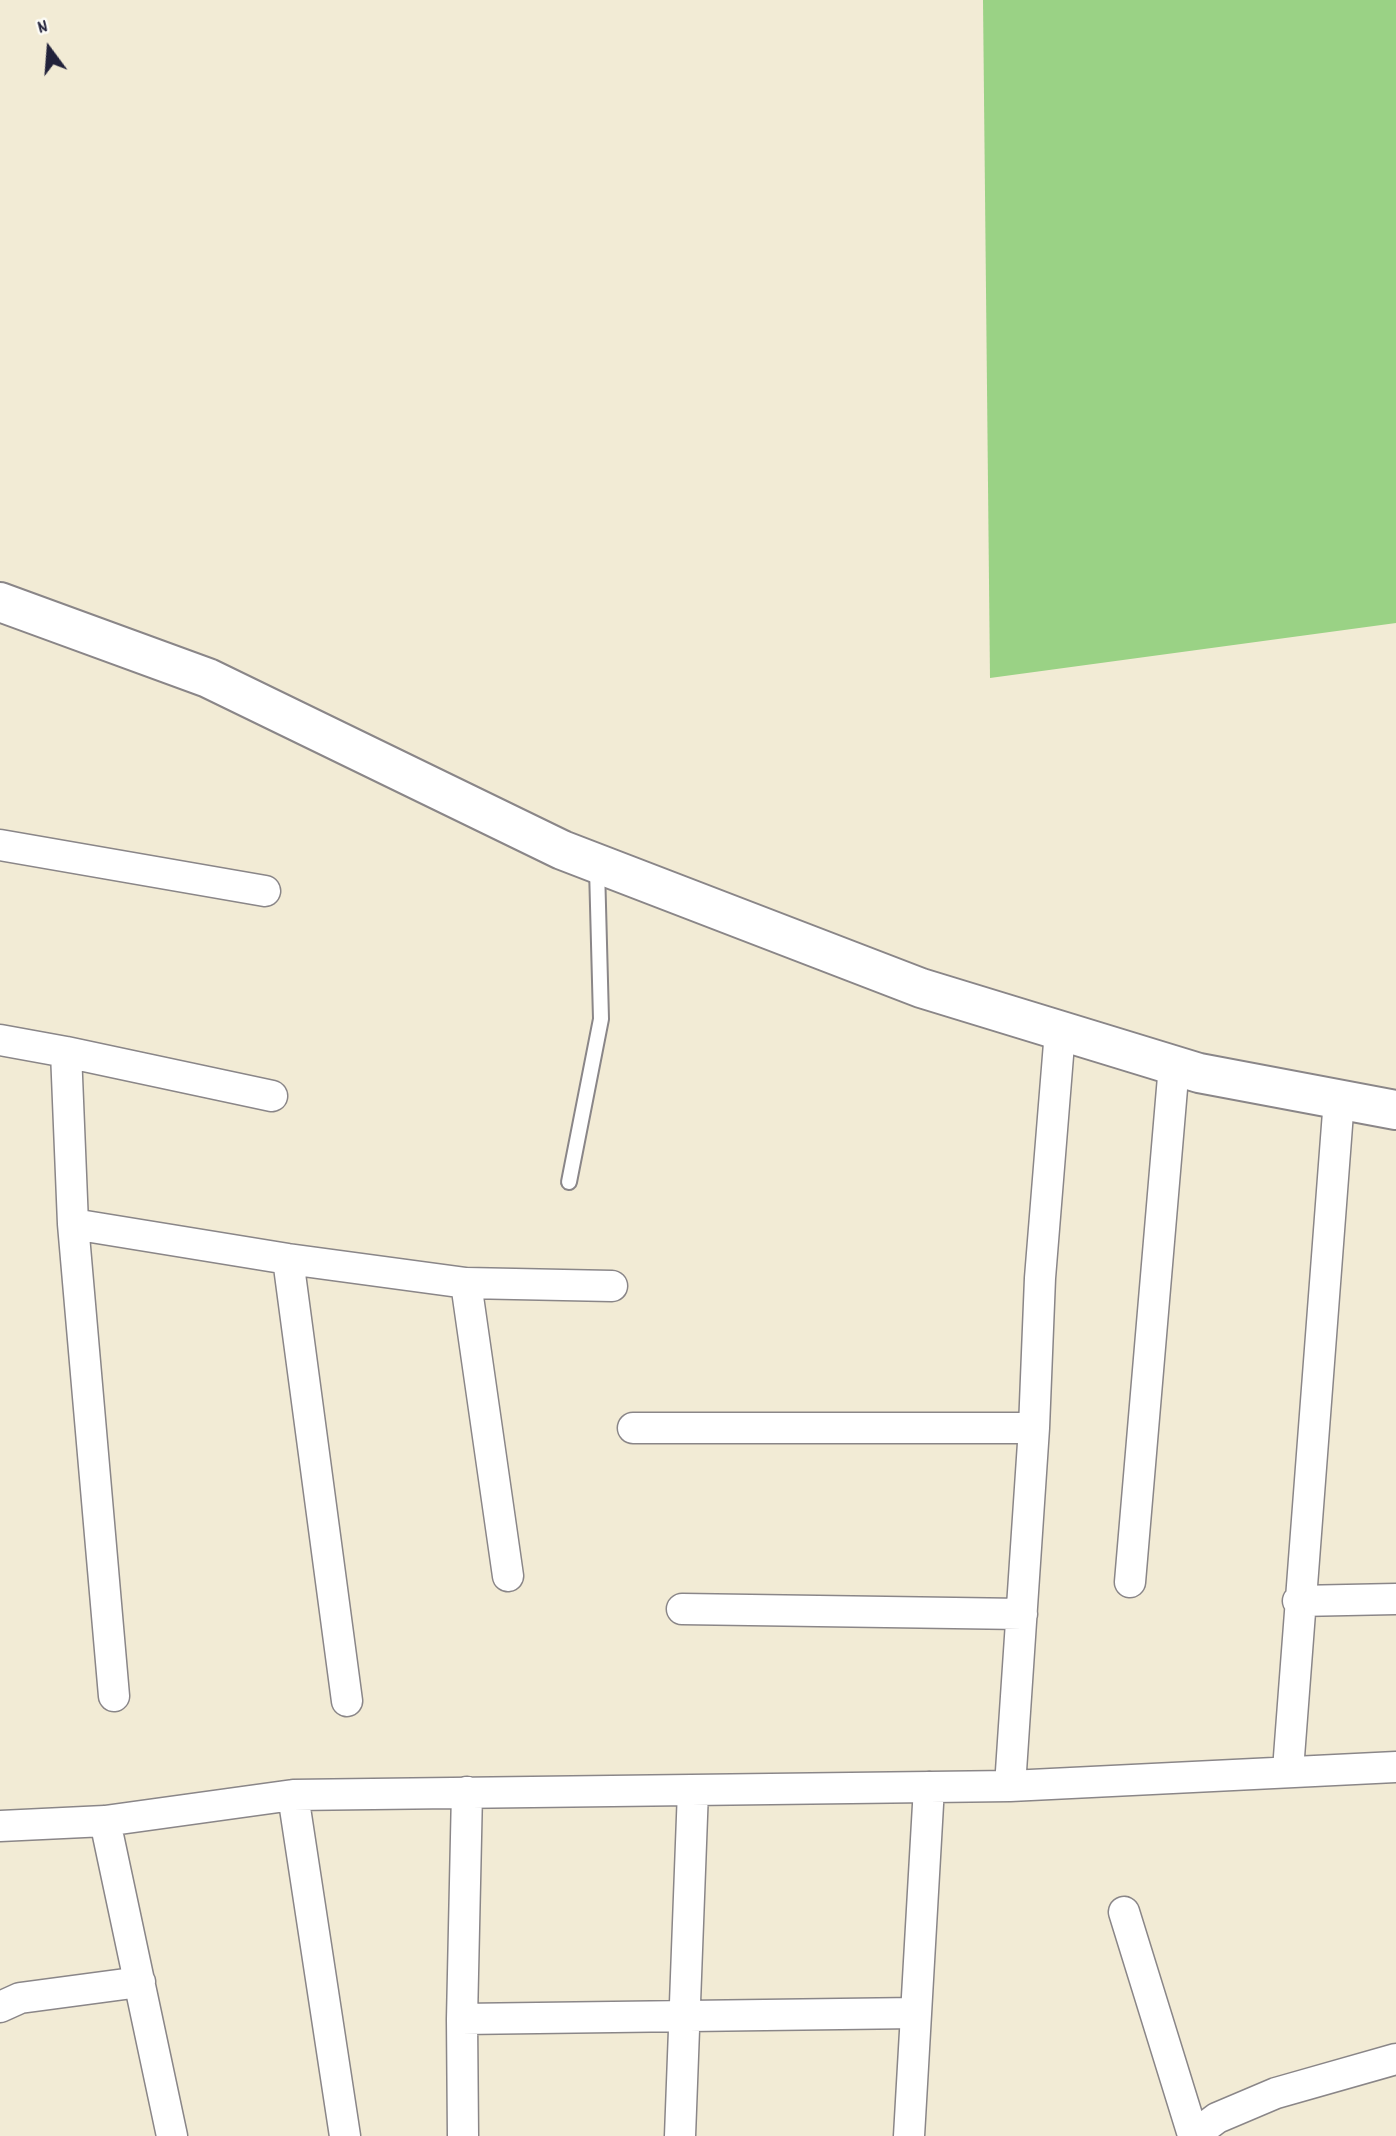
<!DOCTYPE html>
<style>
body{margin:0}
#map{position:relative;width:1396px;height:2136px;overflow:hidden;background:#f2ebd5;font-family:Dekko,sans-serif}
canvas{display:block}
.north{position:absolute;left:14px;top:14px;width:70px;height:70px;-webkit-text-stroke:5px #fdfcf7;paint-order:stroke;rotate:344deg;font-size:19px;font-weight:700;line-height:28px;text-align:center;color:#22223b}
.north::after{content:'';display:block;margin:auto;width:24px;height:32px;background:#22223b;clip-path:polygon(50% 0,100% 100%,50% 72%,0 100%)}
</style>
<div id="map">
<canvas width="1396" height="2136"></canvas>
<div class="north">N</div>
</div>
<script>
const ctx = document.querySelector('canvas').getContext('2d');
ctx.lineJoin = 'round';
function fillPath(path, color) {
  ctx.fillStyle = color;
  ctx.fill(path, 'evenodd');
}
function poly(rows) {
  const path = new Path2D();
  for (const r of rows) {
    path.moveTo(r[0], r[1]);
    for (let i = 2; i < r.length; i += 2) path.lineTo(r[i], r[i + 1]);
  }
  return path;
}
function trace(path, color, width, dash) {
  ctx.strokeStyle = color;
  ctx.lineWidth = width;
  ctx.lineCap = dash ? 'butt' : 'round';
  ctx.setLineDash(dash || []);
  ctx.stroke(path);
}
fillPath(poly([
 [983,0,1396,0,1396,623,990,678]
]), '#9ad285');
const lane = poly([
 [569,1182,601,1019,597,868]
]);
const street = poly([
 [0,845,265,891],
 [0,1040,66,1052,73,1224,114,1696],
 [66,1052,272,1096],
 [73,1224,288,1259,466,1283,508,1576],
 [288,1259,347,1701],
 [466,1283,612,1286],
 [633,1428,1034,1428],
 [1130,1582,1174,1065],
 [1298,1601,1396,1599],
 [682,1609,1022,1614],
 [1288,1770,1339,1099],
 [1010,1786,1396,1767],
 [467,1792,462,2019,916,2013],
 [293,1795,345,2136],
 [105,1821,172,2136],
 [0,1826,105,1821,293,1795,1010,1786,1034,1428,1040,1278,1060,1031],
 [1124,1912,1193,2135],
 [0,2007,20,1998,140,1982],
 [462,2019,463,2136],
 [680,2136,693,1790],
 [909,2136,929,1787],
 [1193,2136,1217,2118,1276,2093,1396,2059]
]);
const secondary = poly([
 [0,602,208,678,562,850,921,988,1199,1073,1396,1110]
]);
trace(lane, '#8a8688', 18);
trace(street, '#8a8688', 33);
trace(secondary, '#8a8688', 42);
trace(lane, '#fff', 14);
trace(street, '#fff', 30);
trace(secondary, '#fff', 38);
</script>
